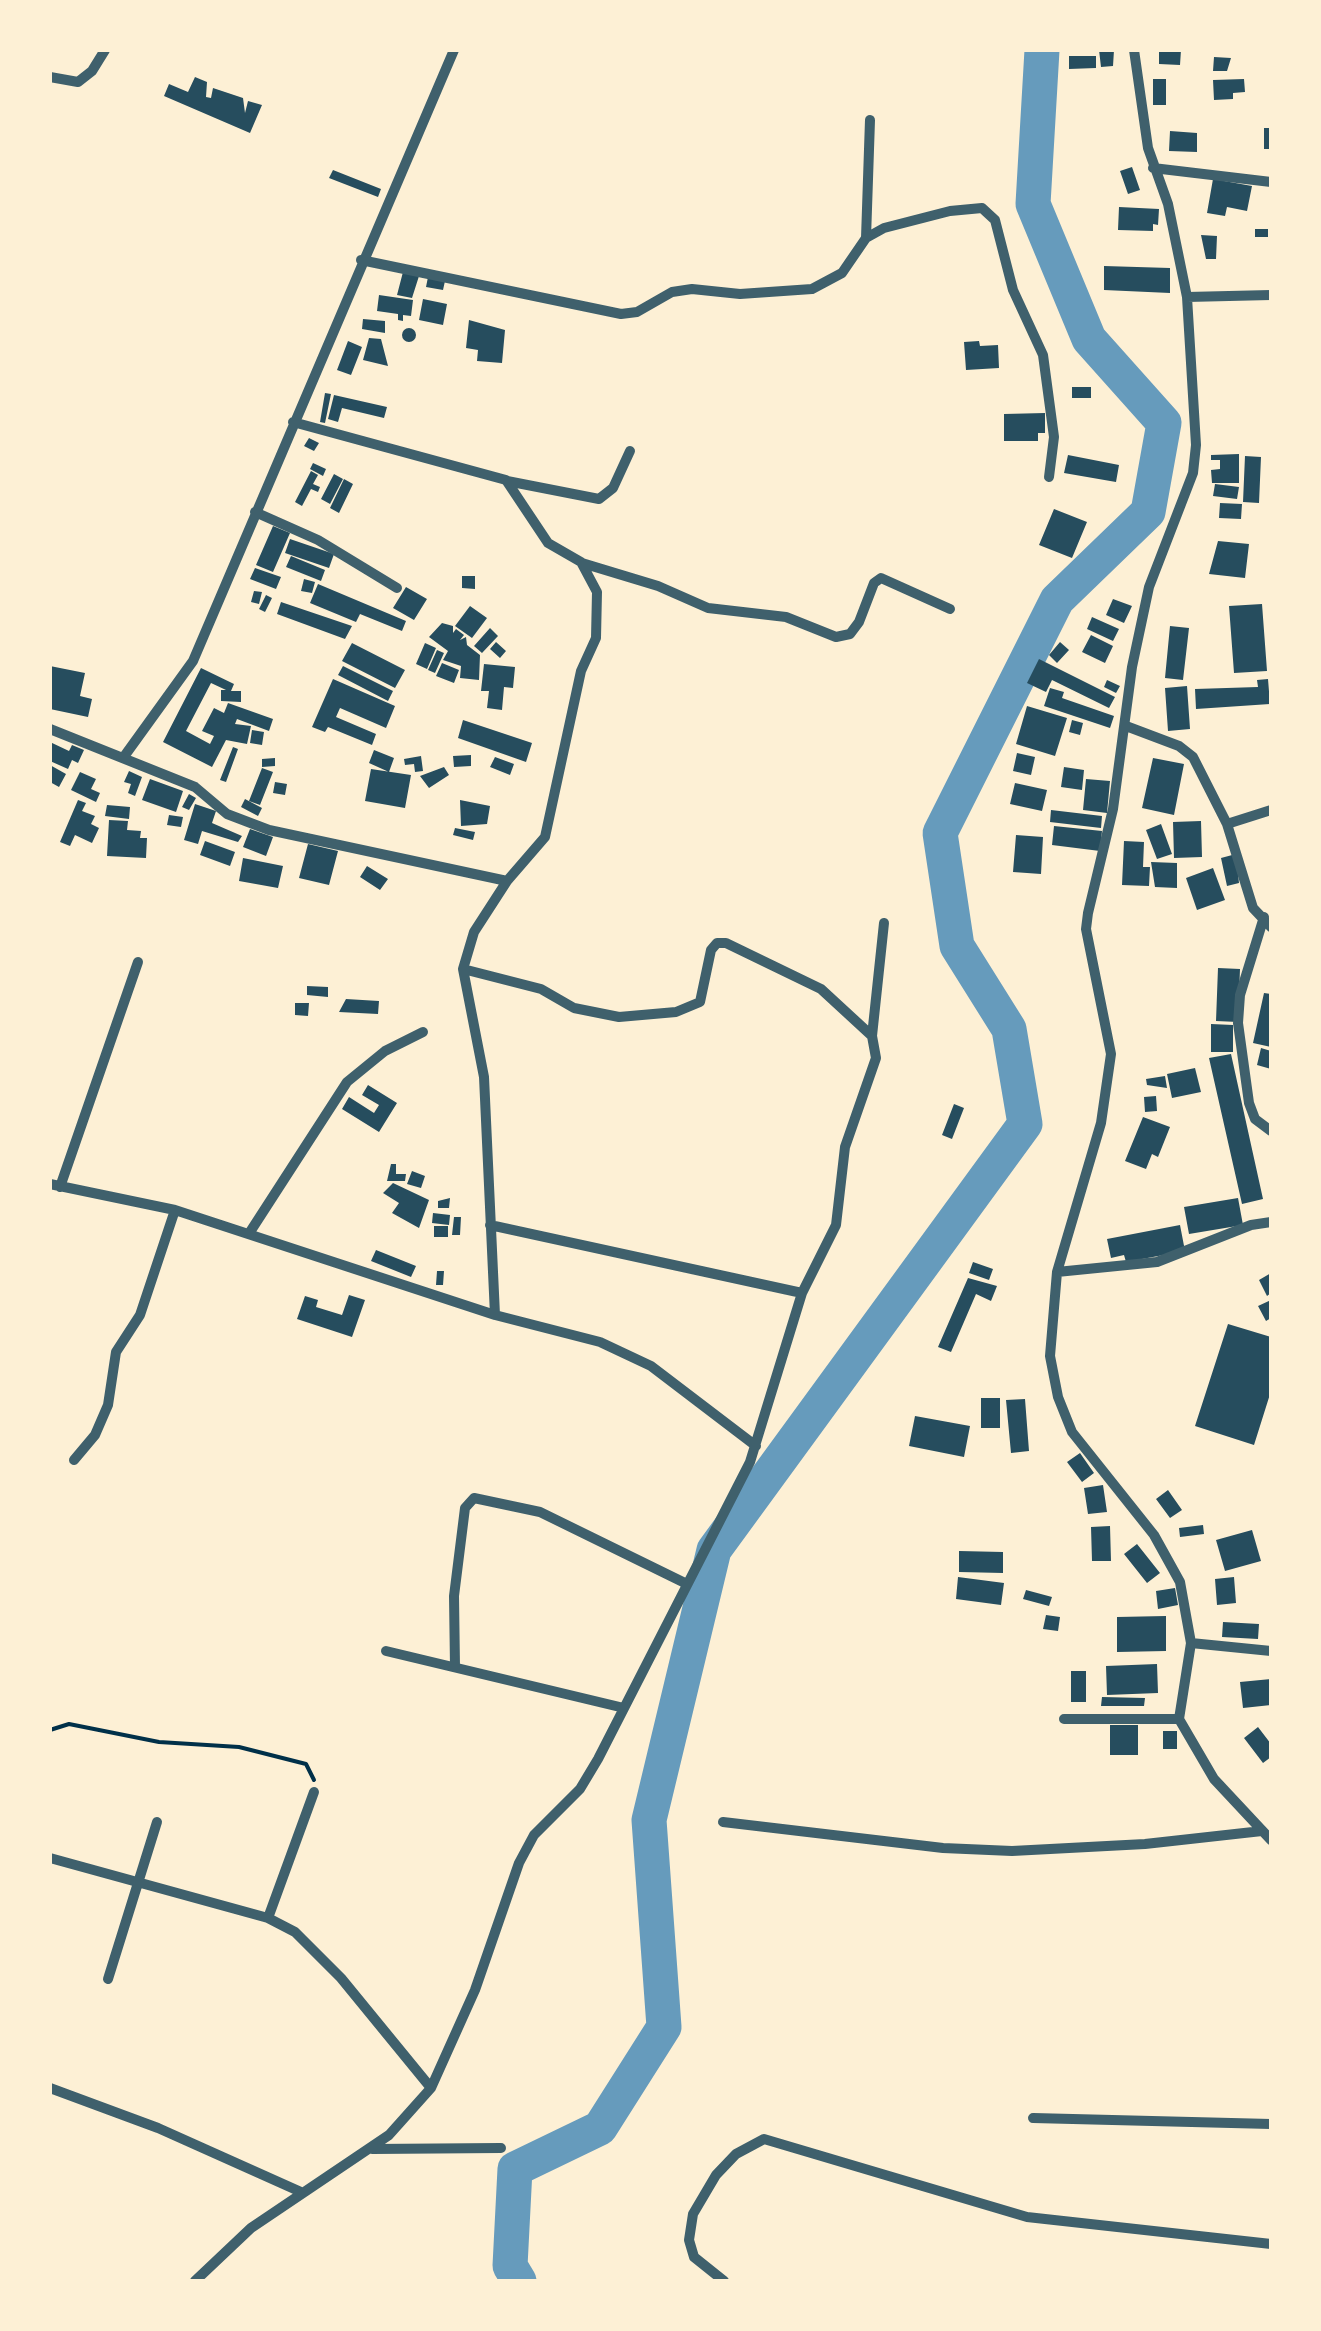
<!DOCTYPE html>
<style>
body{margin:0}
#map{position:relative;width:1321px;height:2331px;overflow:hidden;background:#fdf0d5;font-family:"IBM Plex Serif",serif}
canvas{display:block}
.frame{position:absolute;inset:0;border:52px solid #fdf0d5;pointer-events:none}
</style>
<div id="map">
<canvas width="1321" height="2331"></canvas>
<div class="frame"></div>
</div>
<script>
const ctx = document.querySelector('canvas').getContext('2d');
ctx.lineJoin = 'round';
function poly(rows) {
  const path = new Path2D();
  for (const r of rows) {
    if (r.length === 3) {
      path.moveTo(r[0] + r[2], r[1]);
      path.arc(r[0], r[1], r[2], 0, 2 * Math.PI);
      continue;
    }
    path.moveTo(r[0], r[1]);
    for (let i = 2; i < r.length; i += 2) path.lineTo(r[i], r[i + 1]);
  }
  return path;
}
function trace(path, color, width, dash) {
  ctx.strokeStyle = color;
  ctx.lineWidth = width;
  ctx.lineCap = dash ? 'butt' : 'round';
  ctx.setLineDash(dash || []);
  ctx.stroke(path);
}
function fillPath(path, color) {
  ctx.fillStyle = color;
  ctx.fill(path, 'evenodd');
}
trace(poly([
 [519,2281,510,2266,515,2169,600,2128,664,2027,649,1820,714,1550,1025,1124,1009,1029,957,946,940,833,1057,600,1148,512,1164,423,1089,339,1033,204,1042,50]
]), '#669bbc', 35);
fillPath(poly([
 [1099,50,1114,50,1113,66,1101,67],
 [1159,50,1181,50,1180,65,1159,64],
 [1069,56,1096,56,1096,68,1069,69],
 [1214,57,1231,58,1227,71,1213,71],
 [195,77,207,82,206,97,211,98,213,88,243,98,245,113,248,101,262,105,250,133,164,96,169,84,188,92],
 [1153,79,1166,79,1166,105,1153,105],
 [1244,79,1245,92,1233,93,1233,99,1214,100,1213,80],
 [1264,128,1271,128,1271,149,1264,149],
 [1170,131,1197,133,1197,152,1169,151],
 [1132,167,1140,190,1128,194,1120,171],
 [333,170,381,189,378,197,329,178],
 [1213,179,1252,186,1247,211,1227,207,1225,216,1207,213],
 [1119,207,1159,209,1158,225,1153,224,1153,231,1118,230],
 [1255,229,1268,229,1268,237,1255,237],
 [1201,235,1217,236,1216,259,1206,259],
 [1104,266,1170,268,1170,293,1104,290],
 [403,272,419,276,412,298,397,295],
 [428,277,445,281,443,290,426,287],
 [379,295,413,300,411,316,403,315,403,321,398,320,398,314,377,311],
 [423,299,447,304,443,325,419,320],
 [363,319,385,321,385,333,362,329],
 [469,320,505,330,502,363,477,361,478,350,466,348],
 [409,335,7],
 [369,338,381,339,388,366,363,360],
 [348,341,362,347,351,375,337,370],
 [979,341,980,346,998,345,999,368,966,370,964,342],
 [1072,387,1091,387,1091,398,1072,398],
 [325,393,331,394,325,423,320,422],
 [334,395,387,407,384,418,342,408,338,422,328,419],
 [1045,413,1045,433,1038,433,1038,441,1004,441,1004,414],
 [309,438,319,443,314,451,304,446],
 [1239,454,1239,483,1212,483,1211,470,1220,469,1220,460,1211,460,1211,455],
 [1068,455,1119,465,1116,482,1064,473],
 [1245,456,1261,457,1259,503,1243,502],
 [313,463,326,469,323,476,310,469],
 [311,471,318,475,313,484,320,487,318,492,311,489,302,506,295,502],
 [334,474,343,479,330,504,321,499],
 [344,479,353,484,339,513,330,508],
 [1215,484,1239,487,1237,499,1213,496],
 [1220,503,1242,504,1241,519,1219,518],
 [1054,509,1087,522,1072,558,1039,545],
 [273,526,290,533,273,572,256,565],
 [290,539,334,554,329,568,285,553],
 [1218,541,1249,544,1245,578,1209,574],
 [291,556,325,570,321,581,286,567],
 [255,568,281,577,276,589,250,579],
 [462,576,475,576,475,589,462,588],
 [304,579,315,582,312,593,301,591],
 [318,584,406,621,402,631,360,614,356,622,310,603],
 [406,587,427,599,414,620,393,608],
 [254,591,262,592,259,604,251,602],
 [266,595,272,598,265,612,259,609],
 [1113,599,1132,606,1124,623,1106,615],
 [281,602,352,626,345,639,277,614],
 [1262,604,1267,671,1234,673,1229,606],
 [470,606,487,618,472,638,455,626],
 [1092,617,1119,629,1113,641,1087,629],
 [442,623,453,626,453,633,456,629,464,635,460,640,466,637,467,645,480,655,479,680,460,678,461,666,443,660,448,651,429,637],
 [1170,626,1189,628,1183,680,1165,678],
 [490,628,498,636,482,653,474,646],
 [1091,635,1113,646,1105,663,1082,652],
 [496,642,506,651,500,658,490,649],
 [1060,642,1069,650,1057,663,1049,655],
 [352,643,405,670,395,688,342,661],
 [425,643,436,648,427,669,416,664],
 [437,650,444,653,435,673,428,670],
 [1039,659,1115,697,1109,708,1052,680,1046,692,1027,683],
 [442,663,459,670,454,683,436,676],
 [484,664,515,667,513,688,504,687,502,710,487,708,489,691,481,691],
 [50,666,85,673,80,696,92,699,88,717,50,709],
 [343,666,393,691,388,701,338,675],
 [201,668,234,684,231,691,241,691,241,702,221,701,221,690,226,690,211,683,186,731,210,744,214,736,202,731,214,708,224,713,228,703,273,719,269,731,237,719,235,724,251,726,247,744,226,740,212,767,163,742],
 [333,679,395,706,386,728,340,708,336,717,376,734,372,745,328,727,325,732,312,727],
 [1268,679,1270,704,1196,709,1195,689,1258,687,1257,680],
 [1107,680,1120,686,1116,693,1104,687],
 [1187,686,1190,729,1168,731,1165,688],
 [1050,688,1064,692,1062,698,1114,716,1110,728,1044,706],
 [1027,706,1067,718,1055,756,1016,744],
 [463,720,532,743,526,762,458,738],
 [1072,720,1083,723,1080,735,1069,732],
 [252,730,264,732,262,745,250,743],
 [50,742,69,751,72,745,84,750,78,763,72,760,68,769,50,761],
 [233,747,238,749,226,782,220,780],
 [374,750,394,758,389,772,369,763],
 [1017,753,1035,757,1031,775,1013,771],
 [471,755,471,766,454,767,453,756],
 [421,756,423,771,415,772,414,764,405,765,404,759],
 [495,757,514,764,510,775,490,767],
 [275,758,275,766,262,767,262,759],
 [1153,758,1184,764,1174,815,1142,808],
 [50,765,66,774,59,787,50,782],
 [444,767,449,775,429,788,420,776],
 [1064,767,1084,770,1082,790,1061,787],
 [262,768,273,772,260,805,249,801],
 [371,769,411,775,405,808,365,801],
 [129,771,142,777,135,796,128,793,131,784,124,782],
 [80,772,96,779,91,789,100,793,96,802,71,790],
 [150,779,183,791,176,812,142,800],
 [1086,779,1110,781,1107,813,1083,810],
 [275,782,287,784,285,795,273,793],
 [1015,783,1047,790,1042,811,1010,804],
 [189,794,196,798,189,810,182,807],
 [245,799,262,808,258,816,241,807],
 [78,800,86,803,82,811,95,816,91,824,99,828,92,843,75,835,70,846,60,842],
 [460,800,490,806,487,824,461,826],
 [195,804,216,811,212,823,242,836,238,842,202,831,198,844,184,840],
 [107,805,130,807,129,819,105,816],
 [1051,810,1102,816,1101,828,1050,822],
 [169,815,183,817,181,827,167,825],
 [109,820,128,821,127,830,141,831,140,838,147,838,146,858,107,856],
 [1201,821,1202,857,1174,858,1173,822],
 [1161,824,1172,854,1157,859,1146,830],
 [1054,826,1102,831,1100,851,1052,845],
 [455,828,475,832,473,840,453,835],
 [250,829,273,837,266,856,243,847],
 [1016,835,1043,837,1041,874,1013,872],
 [205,841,235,852,230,866,200,855],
 [1124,841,1144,842,1143,867,1150,867,1149,886,1122,885],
 [308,844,338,851,329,885,299,878],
 [1236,854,1239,883,1227,886,1221,858],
 [243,858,283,866,278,888,239,881],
 [1151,862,1177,863,1177,888,1155,887],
 [367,866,388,879,380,890,360,877],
 [1213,868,1225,900,1197,910,1186,878],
 [1218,968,1240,969,1238,1022,1216,1021],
 [307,986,328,987,328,997,307,995],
 [1264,993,1271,994,1271,1047,1253,1043],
 [346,999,379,1001,378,1014,339,1012],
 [295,1003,309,1003,308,1016,295,1015],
 [1211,1024,1233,1025,1233,1052,1211,1052],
 [1261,1048,1271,1051,1271,1069,1257,1065],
 [1231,1054,1263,1199,1242,1204,1209,1058],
 [1195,1068,1201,1092,1172,1098,1167,1074],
 [1165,1076,1167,1088,1147,1085,1146,1079],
 [368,1085,397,1103,379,1132,342,1109,349,1097,374,1113,379,1105,362,1095],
 [1156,1096,1157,1111,1145,1112,1144,1097],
 [954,1104,964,1108,952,1139,942,1135],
 [1143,1117,1170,1127,1158,1157,1152,1154,1146,1169,1125,1161],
 [391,1164,396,1164,396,1174,406,1174,405,1181,387,1181],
 [412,1171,425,1176,421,1188,407,1184],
 [393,1183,429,1200,419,1228,392,1213,399,1203,383,1193],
 [450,1198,449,1208,438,1208,438,1201],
 [1238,1198,1243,1225,1189,1234,1184,1207],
 [433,1213,450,1215,449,1225,432,1223],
 [454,1217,461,1217,460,1235,452,1235],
 [1180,1225,1185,1251,1126,1262,1124,1255,1111,1258,1107,1239],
 [434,1226,448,1226,448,1237,434,1237],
 [376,1250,416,1266,411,1277,371,1261],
 [973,1262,993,1269,989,1280,969,1273],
 [437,1271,444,1271,443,1285,436,1285],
 [1271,1273,1271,1293,1267,1296,1259,1280],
 [968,1278,997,1286,991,1301,976,1294,951,1352,938,1347],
 [349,1295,365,1300,352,1337,297,1319,305,1296,318,1300,316,1307,342,1315],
 [1271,1300,1271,1318,1266,1321,1258,1306],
 [1228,1324,1271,1337,1271,1391,1254,1445,1195,1426],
 [981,1398,1000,1398,1000,1428,981,1428],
 [1025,1399,1029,1451,1011,1453,1006,1400],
 [915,1416,970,1426,964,1457,909,1446],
 [1080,1453,1094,1473,1082,1482,1067,1462],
 [1103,1485,1107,1512,1088,1514,1084,1488],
 [1168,1490,1182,1510,1170,1518,1156,1499],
 [1203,1525,1204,1534,1180,1537,1179,1528],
 [1110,1526,1111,1561,1092,1561,1091,1527],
 [1252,1530,1261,1561,1225,1571,1216,1540],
 [1137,1544,1160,1573,1147,1583,1124,1554],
 [959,1551,1003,1552,1003,1573,959,1572],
 [958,1577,1004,1583,1001,1605,956,1599],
 [1234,1577,1236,1603,1217,1605,1215,1579],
 [1175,1588,1178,1605,1158,1609,1156,1591],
 [1026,1590,1052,1597,1049,1606,1023,1599],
 [1046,1615,1060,1617,1058,1631,1043,1629],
 [1166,1616,1166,1651,1117,1652,1117,1617],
 [1223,1622,1259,1624,1258,1639,1222,1637],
 [1157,1664,1158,1693,1107,1695,1106,1666],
 [1071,1671,1086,1671,1086,1702,1071,1702],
 [1271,1679,1271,1705,1243,1708,1240,1682],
 [1102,1697,1145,1698,1144,1706,1101,1706],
 [1110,1725,1138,1725,1138,1755,1110,1755],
 [1258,1727,1271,1744,1271,1757,1263,1763,1244,1738],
 [1163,1731,1177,1731,1177,1749,1163,1749]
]), '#264d5e');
trace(poly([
 [50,1730,69,1724,159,1742,239,1747,306,1764,314,1780]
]), '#003049', 4);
trace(poly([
 [1134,50,1148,148,1168,204,1187,297,1196,445,1193,473,1149,587,1132,667,1113,809,1088,913,1086,929,1111,1054,1101,1123,1057,1272,1050,1356,1058,1397,1072,1432,1154,1535,1180,1582,1191,1643,1179,1719,1214,1779,1271,1840],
 [50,77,78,82,92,71,105,50],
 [1153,168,1271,182],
 [866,238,870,120],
 [361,260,621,314,637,312,672,292,692,289,740,294,812,289,842,273,866,238,884,228,950,211,982,208,995,220,1013,290,1043,355,1054,437,1049,477],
 [1187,297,1271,295],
 [293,422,506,480,548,543,581,562,597,592,596,638,581,671,545,837,507,881,474,932,463,969,484,1077,495,1315],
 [507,481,599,499,613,488,630,451],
 [255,512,318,540,397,588],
 [582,563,658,586,708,608,786,617,836,637,850,634,859,622,874,583,881,578,950,609],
 [1126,726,1179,746,1193,757,1227,824,1253,908,1271,927],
 [50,729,195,787,227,814,269,830,507,881],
 [123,758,193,661,454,50],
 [1227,824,1271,810],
 [1264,917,1240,995,1238,1023,1249,1103,1255,1119,1271,1131],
 [872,1036,884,923],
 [50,1184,175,1210,495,1315,600,1342,651,1366,756,1446],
 [60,1187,138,962],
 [490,1225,802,1293],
 [250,1232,347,1082,385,1051,423,1032],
 [1057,1272,1157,1262,1251,1225,1271,1222],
 [74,1460,95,1435,108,1405,116,1352,140,1315,175,1210],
 [1191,1643,1271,1651],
 [386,1651,624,1708],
 [455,1667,454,1596,465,1508,474,1498,540,1512,687,1584],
 [1064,1719,1179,1719],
 [723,1822,943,1848,1012,1851,1145,1844,1262,1831],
 [50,1858,268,1918,295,1932,341,1978,431,2088],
 [268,1918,314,1792],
 [108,1979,157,1822],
 [50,2088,158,2128,301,2192],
 [1033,2118,1271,2124],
 [372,2149,501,2148],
 [195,2281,251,2228,389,2135,431,2088,475,1990,519,1863,534,1835,580,1789,598,1759,750,1462,802,1293,836,1225,845,1147,876,1058,872,1036,821,989,726,943,717,943,711,950,700,1002,676,1012,619,1017,574,1008,541,989,463,969],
 [724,2281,694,2257,689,2240,693,2214,716,2175,736,2154,764,2139,1027,2217,1271,2244]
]), '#3f606c', 10);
</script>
